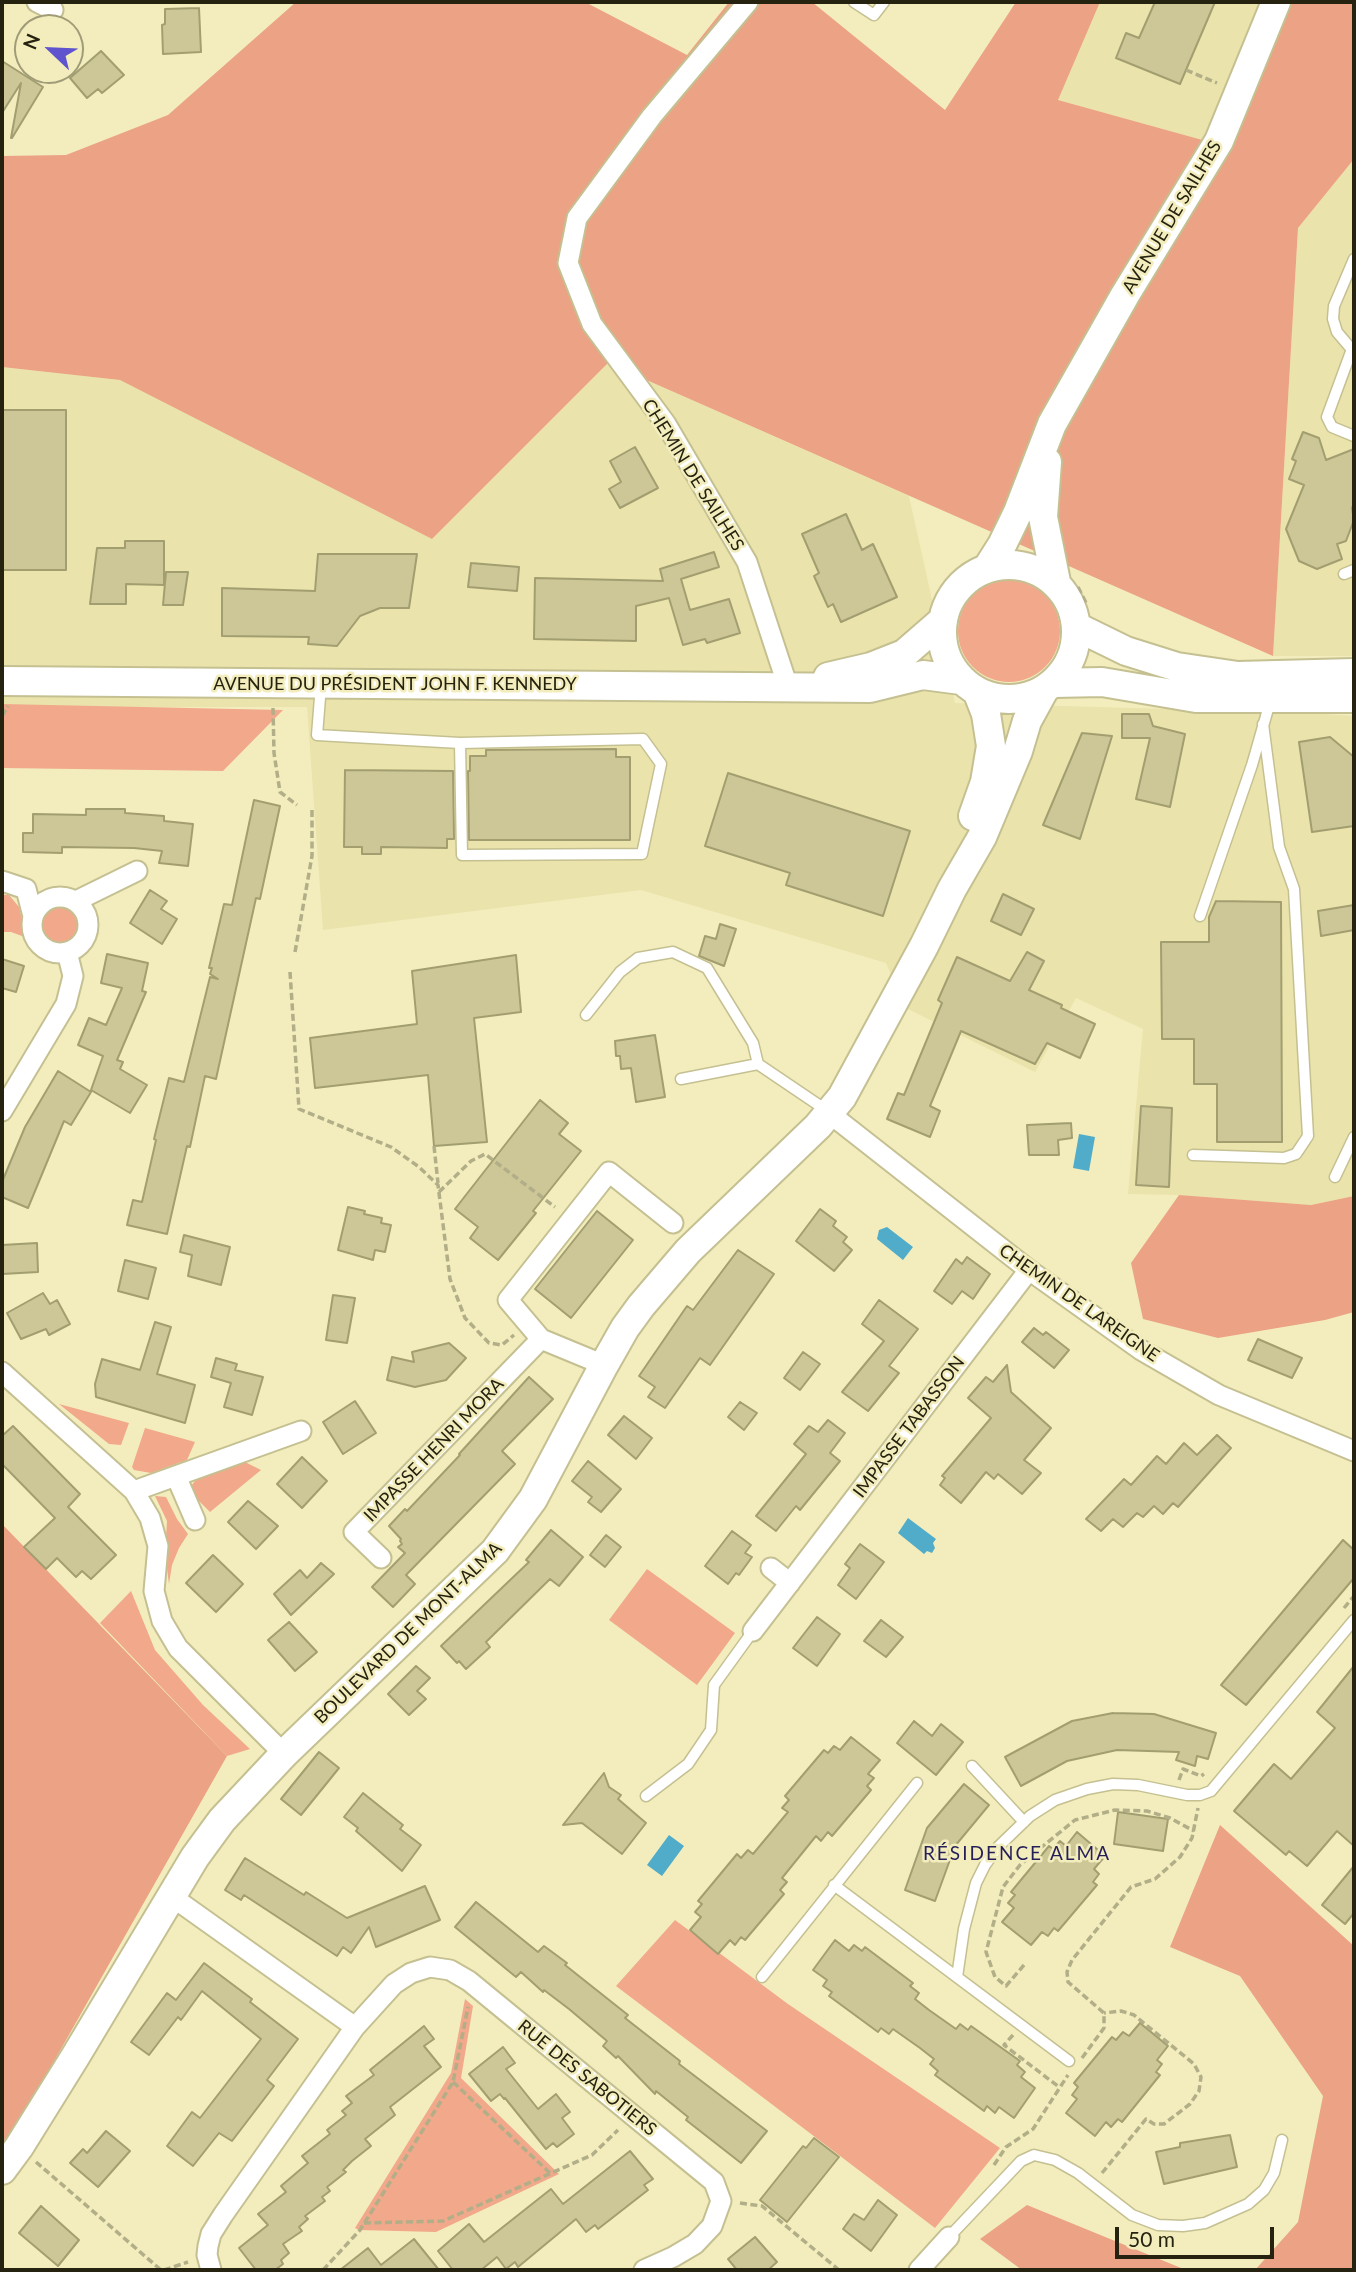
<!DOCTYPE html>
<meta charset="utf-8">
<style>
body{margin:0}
#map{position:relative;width:1356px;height:2272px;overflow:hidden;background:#f3edbd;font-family:Lato,sans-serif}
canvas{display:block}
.frame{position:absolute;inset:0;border:4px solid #252310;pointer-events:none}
.north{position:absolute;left:14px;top:14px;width:70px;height:70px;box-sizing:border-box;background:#f3edbd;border:2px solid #a19c78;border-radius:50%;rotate:293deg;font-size:19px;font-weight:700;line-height:28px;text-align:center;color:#252310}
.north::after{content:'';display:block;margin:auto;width:24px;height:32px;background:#5f54cd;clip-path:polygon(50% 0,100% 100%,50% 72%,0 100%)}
.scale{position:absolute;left:1115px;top:2227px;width:159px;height:32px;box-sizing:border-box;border:4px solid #252310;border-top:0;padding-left:9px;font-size:21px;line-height:24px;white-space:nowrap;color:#252310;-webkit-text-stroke:5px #f3edbd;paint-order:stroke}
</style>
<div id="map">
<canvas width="1356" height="2272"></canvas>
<div class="frame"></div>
<div class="north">N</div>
<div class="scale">50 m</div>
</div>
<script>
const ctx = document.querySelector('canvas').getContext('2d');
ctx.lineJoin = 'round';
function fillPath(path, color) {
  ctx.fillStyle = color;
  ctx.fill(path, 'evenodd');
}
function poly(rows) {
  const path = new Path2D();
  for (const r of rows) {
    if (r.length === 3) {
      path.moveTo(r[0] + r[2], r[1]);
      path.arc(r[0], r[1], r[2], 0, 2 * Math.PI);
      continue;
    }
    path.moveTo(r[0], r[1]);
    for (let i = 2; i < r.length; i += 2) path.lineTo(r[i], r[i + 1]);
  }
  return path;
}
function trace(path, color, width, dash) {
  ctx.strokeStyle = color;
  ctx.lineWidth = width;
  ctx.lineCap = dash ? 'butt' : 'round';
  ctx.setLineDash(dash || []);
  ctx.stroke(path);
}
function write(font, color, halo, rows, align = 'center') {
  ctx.font = font + ' Lato,sans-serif';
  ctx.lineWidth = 5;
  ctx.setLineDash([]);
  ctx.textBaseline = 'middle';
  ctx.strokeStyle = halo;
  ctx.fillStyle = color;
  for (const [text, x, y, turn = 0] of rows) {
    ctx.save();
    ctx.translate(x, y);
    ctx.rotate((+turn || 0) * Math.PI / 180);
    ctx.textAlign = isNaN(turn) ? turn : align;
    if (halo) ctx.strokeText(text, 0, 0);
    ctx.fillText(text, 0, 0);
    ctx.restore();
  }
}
fillPath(poly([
 [1100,2,1265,2,1206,141,1058,100],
 [1354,159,1354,656,1273,656,1298,228],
 [608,363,909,496,955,703,1309,713,1354,716,1354,1196,1311,1205,1179,1195,1128,1194,1143,1029,1076,998,1035,1072,906,1008,886,963,641,890,323,930,307,707,2,707,2,367,120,380,432,539]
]), '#eae3ab');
fillPath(poly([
 [1009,631,51],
 [2,704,283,710,223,771,2,768],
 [2,895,9,895,19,907,23,924,22,936,11,932,2,932],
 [60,925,21],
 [59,1404,129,1423,121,1445,109,1444],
 [145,1428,195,1442,187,1460,151,1473,134,1470,132,1467],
 [245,1462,261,1470,210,1512,194,1496,191,1486,199,1476],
 [155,1496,166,1497,177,1519,188,1534,179,1548,172,1565,169,1584,165,1553,167,1521],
 [647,1569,735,1633,697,1685,609,1620],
 [131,1591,155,1650,203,1705,250,1749,227,1756,100,1623],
 [675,1920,788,2004,1000,2148,935,2228,616,1986],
 [465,1999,473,2006,461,2078,559,2174,436,2232,359,2230,355,2228,451,2073]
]), '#f1a88b');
fillPath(poly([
 [296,2,585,2,687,55,729,2,812,2,945,110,1016,2,1100,2,1058,100,1206,141,1265,2,1354,2,1354,159,1298,228,1273,656,608,363,432,539,120,380,2,367,2,156,66,155,168,115],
 [1179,1195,1311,1205,1354,1196,1354,1312,1325,1320,1218,1338,1143,1319,1131,1263],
 [2,1524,227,1756,2,2153],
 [1220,1825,1354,1946,1354,2270,1255,2270,1298,2222,1323,2096,1240,1976,1170,1947],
 [1027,2205,1186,2270,1022,2270,980,2239]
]), '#eba285');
fillPath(poly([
 [1079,1134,1095,1137,1089,1171,1073,1168],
 [887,1227,913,1247,903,1260,877,1239,879,1230],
 [908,1518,936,1539,933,1543,935,1548,932,1553,927,1551,924,1554,898,1533],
 [669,1835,684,1846,662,1876,647,1865]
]), '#51acc9');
const building = poly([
 [1155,2,1215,2,1180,84,1116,58,1126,33,1139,38,1155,2],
 [199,8,201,52,163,54,162,25,165,24,165,9,199,8],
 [101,51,124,75,102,93,98,89,87,98,70,78,101,51],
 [2,61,43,87,12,138,11,138,21,83,2,113,2,61],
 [2,410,66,410,66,570,2,570,2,410],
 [1303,432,1319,438,1326,460,1354,449,1354,503,1352,508,1354,520,1346,541,1337,544,1342,559,1317,569,1299,561,1286,529,1304,485,1289,479,1296,461,1292,459,1303,432],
 [635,447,658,488,620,508,609,489,621,482,610,461,635,447],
 [846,514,862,550,873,544,897,597,841,622,833,604,828,607,814,576,819,573,802,534,846,514],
 [125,541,164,541,164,585,126,584,126,604,90,604,97,548,125,548,125,541],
 [714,552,719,567,681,579,690,610,729,599,740,633,707,643,705,639,683,645,669,598,636,606,636,641,534,639,535,578,663,581,660,569,714,552],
 [318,554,417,554,409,608,380,608,360,616,337,646,308,644,309,637,222,636,222,588,315,591,318,554],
 [471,563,519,567,517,591,468,587,471,563],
 [166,572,188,572,183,605,163,605,166,572],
 [1122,714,1149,714,1153,726,1185,734,1170,807,1136,799,1150,738,1122,738,1122,714],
 [1082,733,1112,736,1080,839,1043,825,1082,733],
 [1330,737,1354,757,1354,826,1312,832,1299,742,1330,737],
 [616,749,616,757,630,757,630,840,469,840,468,771,470,771,470,756,486,756,486,750,616,749],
 [345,770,453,771,454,839,447,839,447,848,381,847,381,854,362,854,362,847,344,847,345,770],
 [728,773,910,831,883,916,786,885,790,873,705,846,728,773],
 [254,800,280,806,260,899,256,898,216,1079,205,1076,190,1147,187,1146,167,1234,127,1225,133,1200,142,1202,156,1140,154,1139,169,1078,184,1082,210,977,218,979,210,974,212,968,209,968,224,904,232,905,254,800],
 [86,809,125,809,125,813,164,816,164,821,193,824,188,866,159,863,162,851,134,848,62,847,62,853,23,852,23,833,33,833,33,814,86,815,86,809],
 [150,890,167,901,161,909,177,919,162,944,130,923,150,890],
 [1003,894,1034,909,1021,935,991,921,1003,894],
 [1216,901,1281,902,1282,1142,1217,1142,1217,1084,1194,1084,1194,1039,1162,1039,1161,942,1209,942,1209,917,1216,901],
 [1354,905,1354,930,1321,936,1318,911,1354,905],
 [720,924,736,929,724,966,699,956,705,936,716,939,720,924],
 [1027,952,1044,961,1029,990,1062,1005,1061,1008,1095,1024,1080,1058,1047,1043,1035,1064,961,1031,930,1106,940,1111,930,1137,887,1119,898,1093,904,1095,942,1003,938,1000,957,957,1010,981,1027,952],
 [107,954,148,963,142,991,146,992,117,1060,123,1062,120,1069,147,1085,130,1113,91,1090,103,1056,78,1045,89,1018,106,1025,122,988,101,983,107,954],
 [516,955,521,1012,474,1018,487,1142,434,1146,428,1075,315,1088,310,1038,417,1024,412,971,516,955],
 [2,959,24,966,16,992,2,988,2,959],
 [655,1035,665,1097,636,1102,631,1068,621,1069,620,1056,616,1056,615,1041,655,1035],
 [58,1071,91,1092,71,1125,64,1121,28,1208,2,1197,2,1182,25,1127,58,1071],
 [540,1100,568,1123,559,1134,581,1151,533,1211,536,1213,498,1260,470,1238,478,1227,455,1209,540,1100],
 [1141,1106,1172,1108,1169,1187,1136,1185,1141,1106],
 [1071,1123,1072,1138,1058,1140,1059,1155,1029,1155,1027,1125,1071,1123],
 [348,1207,365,1211,364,1214,382,1218,381,1223,391,1225,385,1252,375,1250,373,1260,338,1250,348,1207],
 [820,1209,836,1221,833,1226,847,1237,843,1242,852,1250,834,1271,796,1241,820,1209],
 [597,1211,633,1240,571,1318,535,1289,597,1211],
 [184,1235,230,1247,221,1285,188,1276,192,1255,180,1252,184,1235],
 [37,1243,38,1272,2,1274,2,1245,37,1243],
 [738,1250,774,1274,710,1365,700,1358,665,1408,648,1397,655,1387,639,1376,687,1306,693,1310,738,1250],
 [967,1257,990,1274,973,1299,962,1291,952,1304,934,1291,956,1259,962,1264,967,1257],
 [125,1260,156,1268,148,1299,118,1291,125,1260],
 [43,1293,50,1304,57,1300,70,1324,49,1335,46,1329,21,1339,7,1313,43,1293],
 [333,1295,355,1298,347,1343,326,1340,333,1295],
 [879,1300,918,1329,889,1366,899,1373,868,1411,842,1392,884,1341,862,1324,879,1300],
 [155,1322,171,1327,157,1374,195,1385,185,1423,96,1397,95,1384,102,1359,140,1370,155,1322],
 [1034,1328,1043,1335,1046,1332,1069,1350,1054,1368,1022,1342,1034,1328],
 [1258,1339,1302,1358,1292,1378,1248,1360,1258,1339],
 [449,1343,466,1358,446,1380,415,1387,387,1380,392,1357,414,1362,412,1352,449,1343],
 [803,1352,820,1364,800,1390,784,1378,803,1352],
 [216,1358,237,1364,235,1370,263,1377,252,1415,224,1407,231,1383,211,1377,216,1358],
 [1007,1365,1011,1392,1051,1428,1024,1460,1041,1473,1022,1494,998,1474,994,1479,986,1472,961,1503,940,1485,945,1478,942,1476,991,1418,968,1398,986,1377,993,1382,1007,1365],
 [529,1377,553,1399,502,1451,515,1464,406,1575,415,1584,393,1607,372,1587,405,1553,398,1547,402,1544,400,1541,401,1539,389,1526,405,1509,407,1511,460,1455,459,1454,529,1377],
 [355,1401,376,1433,343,1454,323,1422,355,1401],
 [740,1402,757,1413,744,1430,728,1417,740,1402],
 [624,1416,652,1438,636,1459,608,1435,624,1416],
 [828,1420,845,1433,830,1453,840,1461,800,1510,796,1506,776,1531,756,1516,806,1454,794,1444,809,1426,818,1432,828,1420],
 [13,1426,80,1494,68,1507,116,1555,91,1579,82,1571,76,1577,57,1558,46,1569,24,1547,55,1518,2,1464,2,1436,13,1426],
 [1217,1435,1231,1448,1178,1507,1173,1503,1163,1514,1154,1506,1143,1517,1137,1513,1123,1527,1113,1519,1101,1531,1086,1519,1124,1479,1131,1485,1157,1456,1166,1464,1184,1443,1197,1455,1217,1435],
 [302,1457,327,1481,302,1508,277,1484,302,1457],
 [588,1461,621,1489,601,1512,588,1502,592,1497,572,1481,588,1461],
 [248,1501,278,1526,256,1549,228,1522,248,1501],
 [551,1530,583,1557,559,1586,550,1579,486,1642,490,1647,466,1669,459,1661,457,1663,441,1646,529,1562,526,1560,551,1530],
 [732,1531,751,1545,745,1553,752,1557,739,1575,736,1573,728,1584,705,1566,732,1531],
 [606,1535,621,1547,605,1567,590,1555,606,1535],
 [1343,1540,1354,1550,1354,1578,1246,1705,1221,1685,1343,1540],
 [860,1544,884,1562,856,1599,838,1585,850,1568,845,1564,860,1544],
 [213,1555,243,1584,216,1612,186,1583,213,1555],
 [321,1563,334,1574,291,1615,274,1594,300,1570,307,1578,321,1563],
 [817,1617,840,1634,817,1666,793,1648,817,1617],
 [881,1620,903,1637,886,1657,864,1641,881,1620],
 [289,1622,317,1652,295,1671,268,1640,289,1622],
 [416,1666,430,1678,417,1691,426,1699,409,1715,388,1694,416,1666],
 [1354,1666,1354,1846,1337,1831,1307,1866,1289,1851,1286,1855,1234,1811,1274,1764,1291,1779,1335,1728,1317,1712,1354,1666],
 [1113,1713,1154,1714,1216,1733,1208,1759,1197,1756,1195,1766,1176,1760,1179,1752,1117,1750,1067,1761,1021,1786,1005,1757,1072,1721,1113,1713],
 [914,1721,932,1736,941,1724,963,1742,936,1775,897,1743,914,1721],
 [851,1737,880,1760,868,1774,874,1778,867,1786,871,1790,832,1836,828,1832,821,1841,816,1836,782,1878,787,1882,780,1890,784,1894,745,1940,741,1937,735,1945,730,1940,718,1954,690,1930,701,1917,695,1912,702,1904,698,1901,737,1854,741,1858,748,1850,753,1854,788,1812,782,1808,789,1800,785,1796,824,1750,828,1753,834,1746,840,1750,851,1737],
 [319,1752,339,1768,301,1815,281,1799,319,1752],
 [604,1773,609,1787,621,1795,618,1799,646,1823,622,1854,582,1823,563,1825,604,1773],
 [964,1784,989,1805,955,1846,935,1901,905,1890,927,1828,964,1784],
 [363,1793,403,1825,400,1829,421,1845,402,1871,356,1831,358,1828,344,1817,363,1793],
 [1118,1812,1168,1819,1163,1851,1114,1844,1118,1812],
 [1077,1832,1105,1856,1094,1869,1099,1874,1093,1882,1097,1885,1058,1931,1054,1928,1048,1936,1042,1932,1031,1945,1002,1922,1014,1908,1008,1903,1015,1895,1011,1892,1049,1846,1053,1849,1060,1841,1066,1846,1077,1832],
 [245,1858,304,1895,306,1892,347,1918,425,1886,440,1920,376,1947,369,1927,351,1953,343,1947,337,1956,244,1895,241,1900,225,1890,245,1858],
 [1354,1866,1354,1913,1345,1924,1322,1905,1354,1866],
 [476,1902,538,1952,544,1946,567,1963,565,1965,628,2015,625,2018,680,2061,679,2064,767,2131,741,2163,686,2120,688,2117,656,2091,655,2094,618,2056,616,2058,603,2046,607,2041,569,2009,544,1990,543,1992,521,1972,516,1977,455,1927,476,1902],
 [835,1940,849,1951,854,1945,862,1951,865,1947,913,1983,910,1986,919,1993,915,1999,929,2010,956,2029,960,2024,968,2030,971,2026,1020,2061,1017,2065,1025,2072,1021,2077,1035,2088,1014,2118,999,2107,995,2113,987,2106,984,2111,935,2075,938,2071,930,2064,934,2059,920,2048,893,2029,889,2034,881,2028,878,2032,829,1996,832,1992,823,1986,827,1980,813,1970,835,1940],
 [204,1963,252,1999,250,2002,298,2039,267,2080,274,2086,232,2141,219,2133,193,2166,167,2146,192,2112,200,2118,261,2039,202,1991,181,2020,178,2017,149,2055,131,2042,167,1993,176,2000,204,1963],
 [1140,2023,1168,2046,1157,2060,1162,2064,1156,2072,1160,2075,1122,2122,1118,2119,1111,2127,1106,2122,1095,2136,1066,2113,1077,2099,1072,2095,1078,2087,1074,2083,1112,2037,1116,2040,1123,2032,1129,2036,1140,2023],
 [424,2026,434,2039,424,2046,441,2067,390,2107,395,2115,365,2139,371,2146,352,2161,343,2170,346,2172,327,2187,330,2191,322,2197,325,2201,305,2216,308,2219,299,2227,302,2231,283,2244,289,2253,281,2260,283,2264,275,2270,256,2270,239,2248,268,2225,258,2214,286,2192,281,2186,308,2163,302,2156,330,2134,327,2130,346,2115,342,2111,352,2103,346,2096,374,2075,370,2070,424,2026],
 [503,2047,515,2063,506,2069,538,2109,556,2094,570,2112,562,2118,574,2134,557,2147,553,2143,546,2149,505,2098,504,2099,500,2094,491,2101,469,2074,503,2047],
 [106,2131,130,2151,98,2187,70,2163,83,2149,87,2153,106,2131],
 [1230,2135,1237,2167,1164,2184,1156,2152,1180,2147,1180,2143,1230,2135],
 [814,2138,839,2157,787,2222,760,2200,803,2146,806,2148,814,2138],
 [630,2151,653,2179,644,2185,648,2190,598,2229,595,2225,586,2232,576,2219,518,2267,515,2262,506,2269,497,2257,481,2270,453,2270,438,2251,469,2224,484,2242,551,2189,563,2204,630,2151],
 [878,2200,897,2215,871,2251,843,2229,854,2214,864,2220,878,2200],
 [41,2206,79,2240,58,2266,19,2233,41,2206],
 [755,2237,777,2262,768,2270,737,2270,728,2259,755,2237],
 [414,2239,439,2270,340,2270,368,2248,381,2265,414,2239]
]);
fillPath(building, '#cdc798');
trace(building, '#a39e70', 2);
const lane = poly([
 [854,2,874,15,884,2],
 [1354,259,1334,306,1333,319,1337,332,1354,352],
 [1352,349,1327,417,1332,427,1354,436],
 [1344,574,1354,570],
 [321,685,317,735,460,743,462,855,642,854,661,764,643,739,460,743],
 [1200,916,1252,765,1270,702],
 [586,1015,620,972,638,958,673,952,707,968,753,1043,758,1064,829,1112],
 [681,1079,758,1064],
 [1193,1155,1284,1158,1296,1154,1308,1136,1294,889,1279,847,1263,724],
 [1335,1177,1354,1137],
 [972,1766,1024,1822],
 [646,1796,688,1764,711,1730,714,1685,753,1631],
 [834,1885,1069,2061],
 [762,1977,917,1783],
 [957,1977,964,1929,976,1883,985,1865,998,1847,1030,1816,1055,1800,1087,1789,1113,1784,1138,1785,1187,1795,1200,1795,1211,1791,1354,1620],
 [949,2237,1021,2161,1034,2155,1055,2160,1078,2173,1132,2215,1158,2225,1183,2226,1205,2223,1248,2204,1264,2190,1274,2173,1282,2140]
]);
const street = poly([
 [37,2,53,10],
 [748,2,652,116,577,218,568,263,592,324,666,424,747,562,788,687],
 [2,881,26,889,33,916],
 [60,925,28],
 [76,901,137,871],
 [2,1111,66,1004,73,976,67,952],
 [829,1113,1029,1270,1141,1350,1219,1395,1354,1451],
 [604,1365,541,1339,508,1300,609,1172,673,1223],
 [2,1372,134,1491,150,1518,158,1546,154,1591,162,1621,178,1648,284,1754],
 [176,1476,195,1520],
 [134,1491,301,1431],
 [381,1558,354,1532,541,1339],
 [771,1568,790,1583],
 [753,1631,1029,1270],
 [171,1896,355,2027],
 [211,2270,207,2255,208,2246,211,2234,223,2215,355,2027,394,1984,411,1973,430,1967,450,1970,469,1981,714,2182,721,2201,712,2226,695,2244,673,2257,644,2270],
 [919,2270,949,2237]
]);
const secondary = poly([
 [1047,462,1043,517,1056,582],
 [1009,632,67],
 [988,567,1002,545,1018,512,1052,424,1125,295,1219,141,1276,2],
 [1077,627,1126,651,1177,667,1238,676,1354,673],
 [828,677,871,667,904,654,942,621],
 [2,681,870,688,923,675,961,680],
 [1054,683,1102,682,1196,698,1354,698],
 [973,816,985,782,991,746,986,714,977,691],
 [2,2170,19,2147,75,2057,195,1857,222,1820,284,1754,495,1551,533,1499,604,1365,625,1328,641,1306,688,1251,818,1126,842,1097,924,946,952,889,982,837,1018,751,1027,721,1044,690]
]);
trace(lane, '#c5c091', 13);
trace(street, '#c5c091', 23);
trace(secondary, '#c5c091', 32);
trace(poly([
 [1186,70,1217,83],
 [1078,587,1087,605],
 [273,708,274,753,280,792,297,805],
 [2,716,8,706],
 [295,952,312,856,312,807],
 [290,972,299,1109,391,1147,419,1167,438,1185,450,1279,465,1318,489,1343,502,1345,514,1335],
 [434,1146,438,1183],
 [439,1192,471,1161,485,1154,555,1207],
 [1344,1608,1354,1596],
 [1179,1780,1183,1769,1201,1776,1204,1774],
 [1024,1965,1006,1986,995,1977,986,1952,1003,1887,1020,1865,1038,1850,1075,1820,1115,1810,1147,1811,1170,1818,1194,1831],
 [1013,2035,1004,2045,1059,2087],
 [1082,2058,1104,2028,1104,2013,1068,1982,1067,1972,1072,1960,1131,1887,1155,1879,1180,1857,1192,1838,1198,1808],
 [453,2082,551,2174],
 [36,2162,161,2270],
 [994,2165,1006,2147,1033,2129,1068,2075],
 [1102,2173,1146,2119,1154,2124,1164,2124,1190,2104,1199,2091,1201,2077,1194,2064,1134,2015,1121,2011,1104,2013],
 [740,2203,762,2206,839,2270],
 [364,2223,443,2221,592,2155,618,2130],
 [164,2270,188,2262],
 [323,2270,360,2230,453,2082,468,2007]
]), '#b2ae87', 3.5, [7, 3.5]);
trace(lane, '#fff', 10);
trace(street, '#fff', 19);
trace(secondary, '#fff', 28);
write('18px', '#252310', '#f3edbd', [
 ["AVENUE DE SAILHES",1172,217,-59],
 ["CHEMIN DE SAILHES",693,475,58],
 ["AVENUE DU PRÉSIDENT JOHN F. KENNEDY",395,684],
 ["CHEMIN DE LAREIGNE",1079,1303,35],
 ["IMPASSE TABASSON",909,1427,-53],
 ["IMPASSE HENRI MORA",434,1450,-46],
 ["BOULEVARD DE MONT-ALMA",408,1633,-44],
 ["RUE DES SABOTIERS",587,2078,39]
]);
ctx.letterSpacing = '2px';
write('19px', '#251f59', '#f3edbd', [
 ["RÉSIDENCE ALMA",1017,1854]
]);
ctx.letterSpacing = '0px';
</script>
